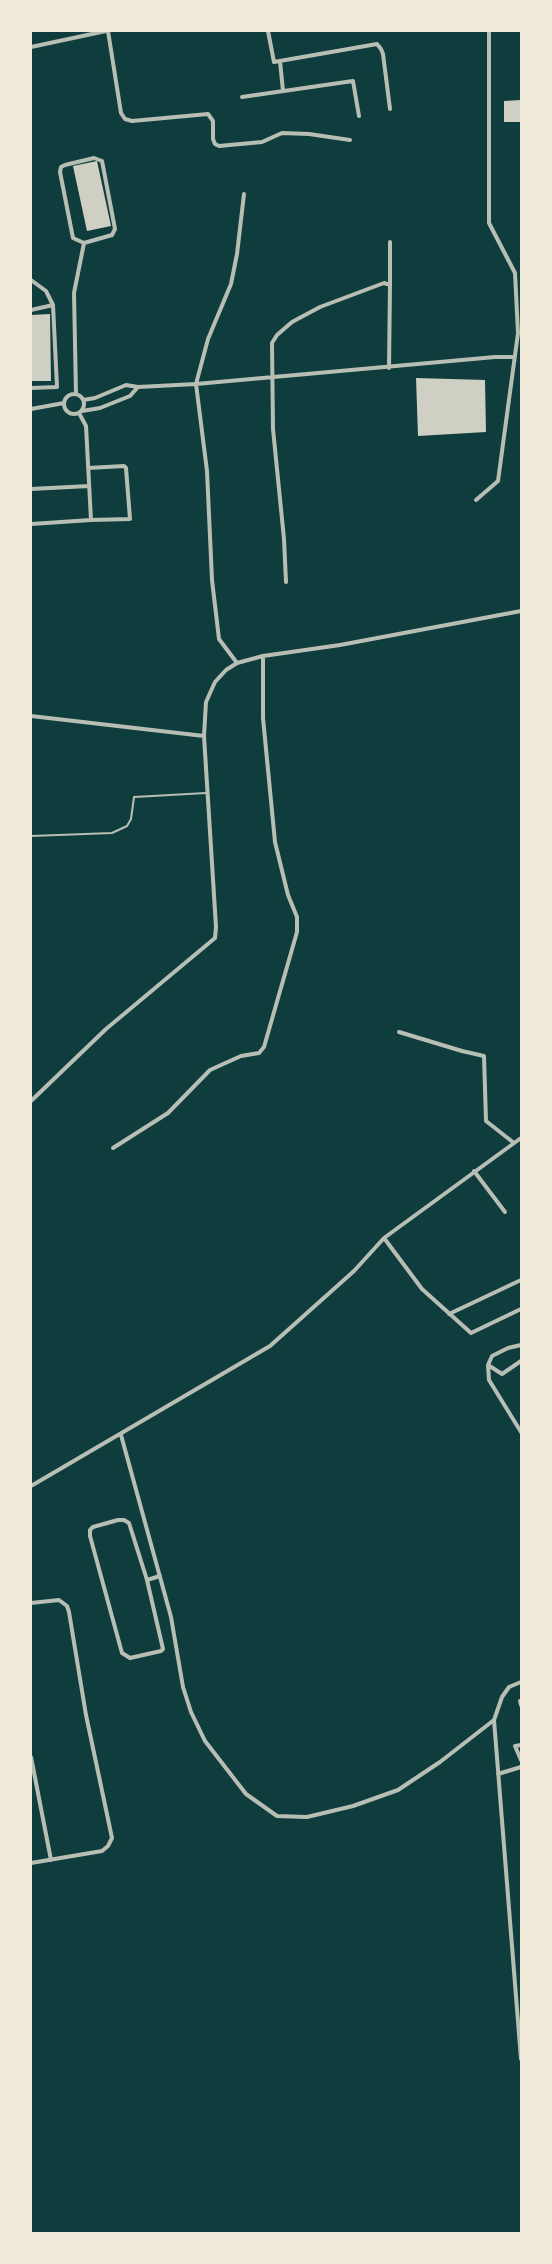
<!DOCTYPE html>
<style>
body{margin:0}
#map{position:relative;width:552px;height:2264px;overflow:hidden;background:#0f3d3e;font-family:Inter,sans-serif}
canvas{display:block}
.frame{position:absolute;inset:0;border:32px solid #f1e9da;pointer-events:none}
</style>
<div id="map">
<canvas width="552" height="2264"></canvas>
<div class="frame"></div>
</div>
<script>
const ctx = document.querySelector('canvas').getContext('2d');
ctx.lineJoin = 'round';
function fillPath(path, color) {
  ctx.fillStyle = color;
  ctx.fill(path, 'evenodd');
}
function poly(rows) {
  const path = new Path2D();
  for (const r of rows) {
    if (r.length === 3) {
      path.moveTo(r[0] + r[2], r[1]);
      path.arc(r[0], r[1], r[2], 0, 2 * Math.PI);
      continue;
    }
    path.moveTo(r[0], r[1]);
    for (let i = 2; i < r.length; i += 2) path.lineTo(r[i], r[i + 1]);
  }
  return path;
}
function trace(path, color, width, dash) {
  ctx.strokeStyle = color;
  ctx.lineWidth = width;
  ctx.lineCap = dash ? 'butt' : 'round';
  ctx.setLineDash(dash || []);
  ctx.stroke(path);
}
fillPath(poly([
 [521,100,521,122,504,122,504,101],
 [97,161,111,226,87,231,73,166],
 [50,314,51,381,31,381,31,315],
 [416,378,485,380,486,432,418,436]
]), '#cfcfc3');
trace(poly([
 [31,836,112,833,127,826,131,819,134,797,206,793]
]), '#b8beb3', 2);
trace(poly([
 [108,31,121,113,125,119,132,121,208,114,213,121,213,139,215,144,219,146,262,142,282,133,309,134,350,140],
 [268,31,274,62,377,44,381,49,383,54,390,109],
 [31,47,106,31],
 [280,61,283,91],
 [242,97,353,81,359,116],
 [94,158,102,161,115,229,112,235,84,243,73,238,60,172,61,167,65,165,94,158],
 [31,280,46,291,53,305,57,387,31,388],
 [390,285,390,242],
 [31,310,53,305],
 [74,404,10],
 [76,394,74,293,84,243],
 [83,400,95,398,126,385,138,387,196,384,495,357,515,357],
 [31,409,64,403],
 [82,411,100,408,130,396,138,387],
 [88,468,124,466,126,468,130,519,91,520],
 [31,489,89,486],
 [476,500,498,481,518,333,515,273,489,223,489,31],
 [31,524,91,520,86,426,79,413],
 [286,582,284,539,273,429,272,343,277,335,292,322,320,307,384,283,390,285,389,368],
 [237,663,219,639,212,580,207,471,196,384,208,339,231,284,237,254,244,194],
 [31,716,204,736],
 [399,1032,462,1051,484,1056,486,1121,514,1143],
 [31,1101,106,1029,215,938,216,927,204,736,206,702,215,682,226,670,237,663,263,656,340,645,521,611],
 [113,1148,168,1113,210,1070,241,1056,259,1053,264,1047,268,1033,297,932,297,917,288,895,275,842,263,718,263,656],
 [474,1171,505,1212],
 [384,1238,422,1289,471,1333,521,1309],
 [449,1314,521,1280],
 [521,1345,508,1348,492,1356,488,1365,489,1380,521,1432],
 [488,1365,502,1374,521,1361],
 [121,1435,171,1617,183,1687,191,1712,205,1741,246,1794,277,1816,307,1817,353,1806,398,1790,440,1762,494,1720,502,1697,509,1687,521,1682],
 [31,1486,270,1346,354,1271,384,1238,521,1138],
 [147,1580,129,1523,124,1520,118,1520,93,1527,90,1530,90,1536,122,1653,130,1658,161,1651,163,1649,147,1580,160,1576],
 [31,1603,59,1600,67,1606,69,1612,86,1715,112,1838,108,1846,102,1851,31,1863],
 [520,1701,521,1705],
 [494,1720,521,2059],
 [521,1745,515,1746,521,1760],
 [31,1757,51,1860],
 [498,1774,521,1767]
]), '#b8beb3', 4);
</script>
